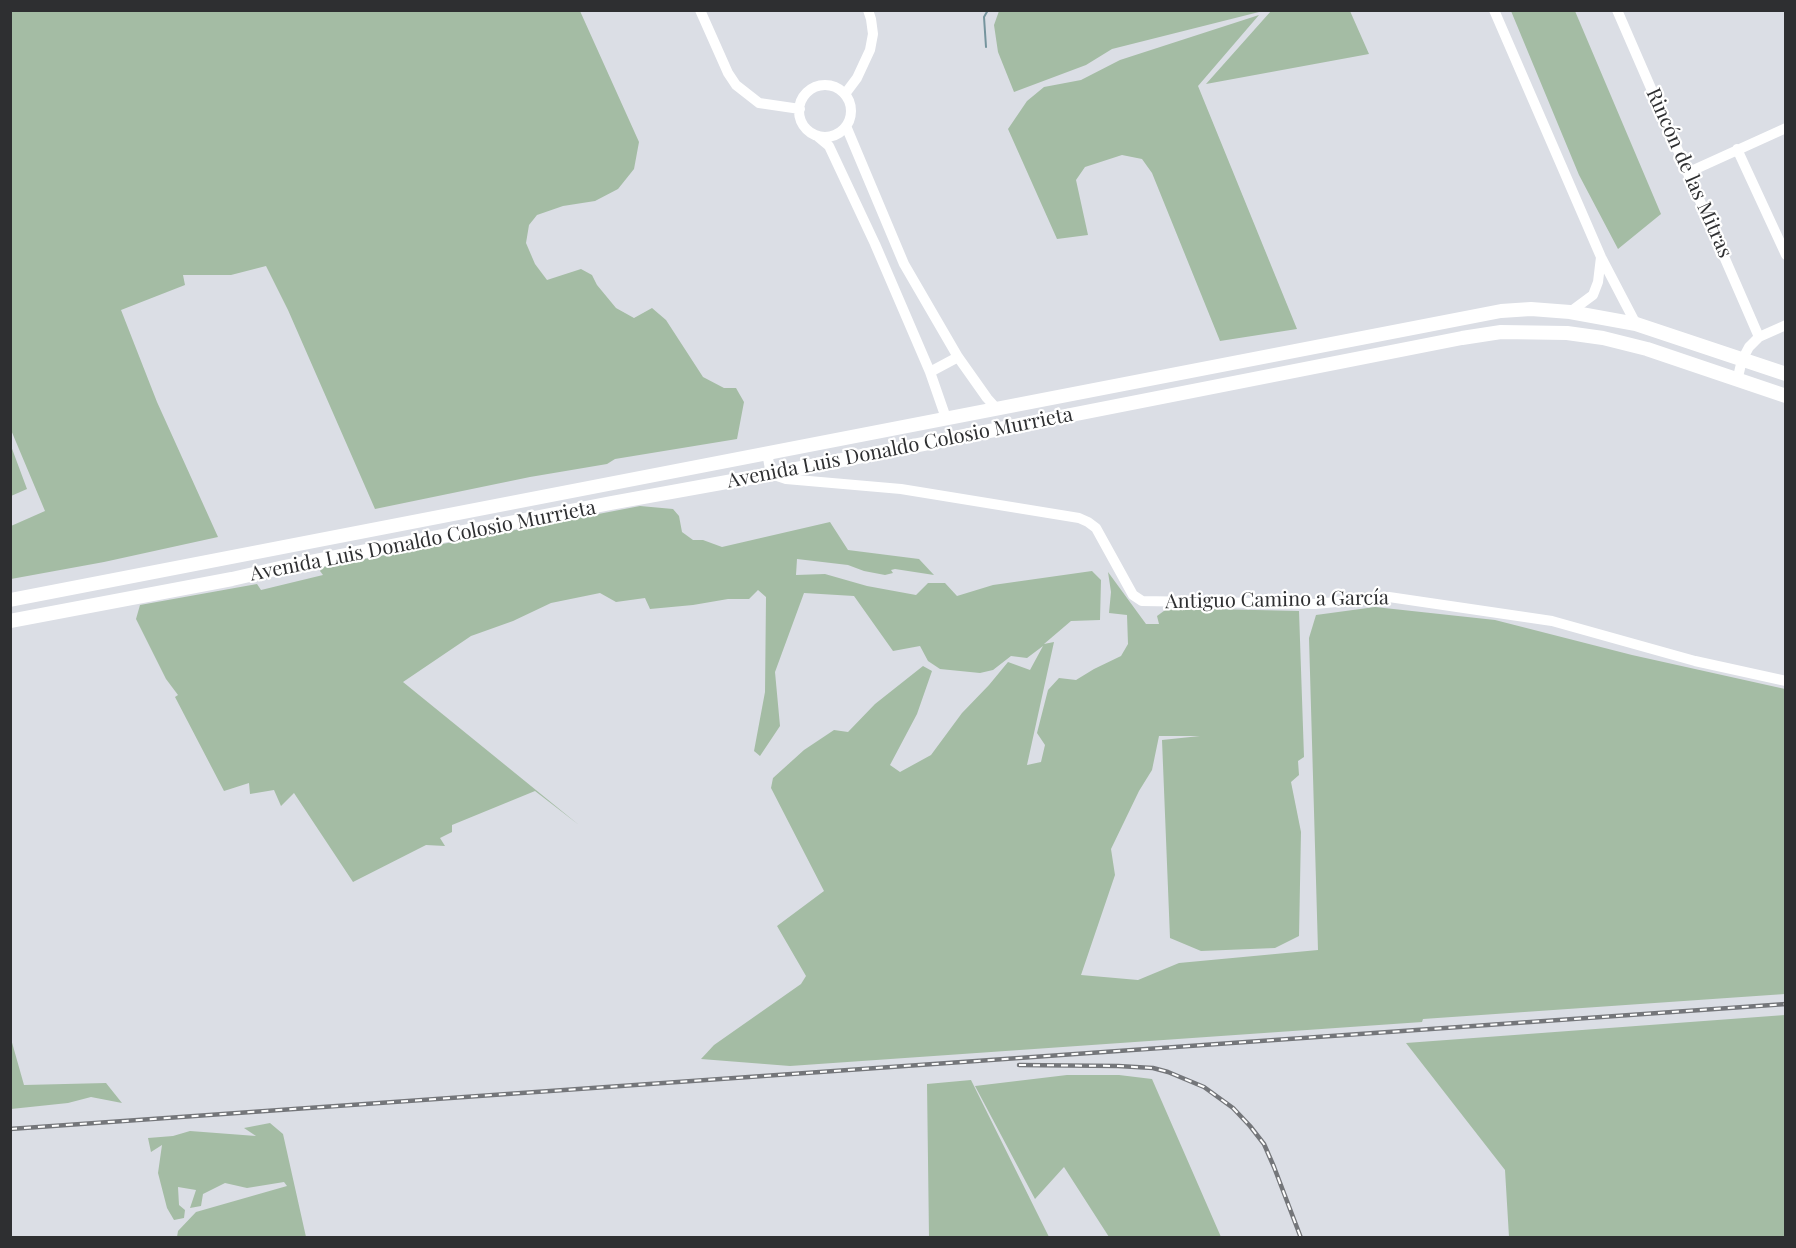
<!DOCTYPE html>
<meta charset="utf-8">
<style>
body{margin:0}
#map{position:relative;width:1796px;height:1248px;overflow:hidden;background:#dbdee5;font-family:"Playfair Display",serif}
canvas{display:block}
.frame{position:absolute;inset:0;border:12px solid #2e2f31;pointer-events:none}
</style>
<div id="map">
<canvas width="1796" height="1248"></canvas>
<div class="frame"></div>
</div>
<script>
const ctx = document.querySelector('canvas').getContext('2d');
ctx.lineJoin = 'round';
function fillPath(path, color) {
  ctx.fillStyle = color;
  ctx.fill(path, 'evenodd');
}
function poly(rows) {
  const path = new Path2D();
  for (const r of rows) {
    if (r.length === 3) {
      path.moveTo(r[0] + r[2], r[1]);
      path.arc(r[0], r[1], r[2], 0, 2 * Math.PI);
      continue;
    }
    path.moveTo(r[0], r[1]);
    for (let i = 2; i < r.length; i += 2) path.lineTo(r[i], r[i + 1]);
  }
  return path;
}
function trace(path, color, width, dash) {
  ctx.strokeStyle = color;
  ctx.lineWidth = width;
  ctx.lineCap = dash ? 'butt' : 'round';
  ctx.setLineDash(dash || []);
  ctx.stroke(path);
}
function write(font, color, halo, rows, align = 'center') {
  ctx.font = font + ' "Playfair Display",serif';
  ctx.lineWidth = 4.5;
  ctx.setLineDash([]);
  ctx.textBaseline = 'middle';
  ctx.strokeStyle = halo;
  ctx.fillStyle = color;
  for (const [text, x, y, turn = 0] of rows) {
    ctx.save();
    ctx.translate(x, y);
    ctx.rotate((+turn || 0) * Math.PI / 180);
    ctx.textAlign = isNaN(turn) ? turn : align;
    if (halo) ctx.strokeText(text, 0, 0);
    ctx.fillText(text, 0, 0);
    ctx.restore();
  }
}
fillPath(poly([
 [11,10,580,11,639,142,634,169,618,189,595,201,563,206,537,215,529,225,526,243,535,264,547,280,581,269,592,275,597,285,616,308,634,318,652,308,666,320,703,377,724,388,736,388,744,402,737,439,615,459,607,464,530,477,375,509,288,310,266,266,231,275,183,275,185,285,121,310,157,402,218,537,104,562,11,579,11,526,45,511,11,430],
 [999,11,999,10,1263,11,1112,49,1086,65,1014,92,998,52,994,25],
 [1271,11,1350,11,1369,54,1206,84],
 [1511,11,1575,11,1661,214,1618,249,1579,175],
 [1259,15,1198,86,1297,329,1220,341,1152,173,1142,159,1122,155,1085,167,1076,180,1088,235,1057,239,1008,129,1027,101,1044,87,1081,80,1120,60],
 [11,446,27,489,11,496,10,496],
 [640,506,673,509,679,516,682,532,693,540,703,540,722,547,830,522,848,550,919,559,934,575,895,569,891,570,893,573,885,575,864,571,848,565,797,559,796,575,825,574,867,586,916,595,928,583,945,583,957,596,993,585,1092,571,1101,580,1100,620,1071,621,1044,644,1054,642,1027,765,1041,762,1045,745,1037,733,1048,690,1059,678,1076,680,1094,669,1121,656,1128,644,1127,615,1109,613,1111,592,1108,572,1146,624,1159,624,1157,616,1168,608,1299,611,1304,757,1298,761,1299,775,1291,782,1301,832,1299,936,1275,948,1201,951,1170,938,1162,740,1200,736,1159,736,1152,770,1139,791,1111,849,1115,875,1081,975,1138,980,1179,963,1318,950,1309,638,1316,615,1375,607,1495,620,1632,655,1785,689,1785,994,1423,1019,1422,1022,790,1066,701,1059,714,1045,801,984,806,976,777,926,824,891,771,788,773,778,804,750,834,730,848,732,875,704,923,666,932,671,917,714,890,765,900,772,931,755,962,713,989,685,1008,662,1030,670,1043,646,1027,658,1011,656,993,670,980,673,940,669,928,661,920,646,893,651,854,596,804,593,775,672,780,726,760,756,754,751,765,692,766,597,758,590,749,599,728,599,693,605,650,609,645,598,616,602,600,593,551,603,513,621,471,636,403,682,579,825,535,791,452,825,452,832,440,838,445,846,426,845,353,882,294,793,281,806,274,790,250,794,249,783,224,791,175,697,178,695,166,679,136,619,140,605,257,584,261,590,323,575,320,571,323,567],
 [1785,1015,1785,1237,1509,1237,1505,1170,1406,1043],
 [11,1039,24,1085,106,1083,122,1103,91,1097,68,1103,11,1109],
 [1067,1075,1119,1075,1152,1079,1221,1237,1109,1237,1064,1167,1035,1199,975,1086],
 [971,1080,1049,1237,929,1237,927,1084],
 [270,1123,283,1134,306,1237,177,1237,178,1231,196,1212,287,1186,284,1182,247,1188,225,1183,203,1194,201,1206,190,1208,196,1190,178,1187,179,1205,185,1210,184,1218,174,1220,167,1208,158,1173,162,1145,151,1152,148,1138,173,1136,190,1131,256,1136,244,1128]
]), '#a4bca4');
trace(poly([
 [986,47,984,17,988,10]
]), '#75949d', 2);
trace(poly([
 [700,10,728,73,736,85,759,103,800,109],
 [1494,10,1601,257,1636,324],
 [1617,10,1759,337],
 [825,111,26],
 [845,94,857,78,870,50,873,34,871,19,868,10],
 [846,126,904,264,958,357,987,398,996,408],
 [817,136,829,146,875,244,930,372,946,418],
 [1737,149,1786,255],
 [1689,172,1786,128],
 [1570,312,1593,295,1598,282,1601,257],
 [930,372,958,357],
 [1737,381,1742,360,1749,347,1759,337,1786,325],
 [767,453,771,474,786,479,901,489,1079,518,1088,522,1096,528,1128,586,1133,595,1142,601,1315,604,1389,597,1552,621,1695,661,1786,681]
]), '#fff', 10);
trace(poly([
 [10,600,1501,311,1531,309,1570,312,1636,324,1786,374],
 [10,621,232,579,284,567,611,503,771,474,1462,338,1501,332,1567,333,1603,338,1647,349,1786,396]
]), '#fff', 14);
const rail = poly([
 [1019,1065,1118,1066,1153,1068,1168,1072,1204,1087,1233,1108,1250,1126,1264,1144,1274,1167,1301,1238],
 [10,1129,1786,1004]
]);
trace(rail, '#74767a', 4.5);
trace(rail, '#fff', 2, [7]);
write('20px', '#2e2f31', '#fff', [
 ["Rincón de las Mitras",1689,173,66],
 ["Avenida Luis Donaldo Colosio Murrieta",900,448,-11],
 ["Avenida Luis Donaldo Colosio Murrieta",423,541,-11],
 ["Antiguo Camino a García",1277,600,-1]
]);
</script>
